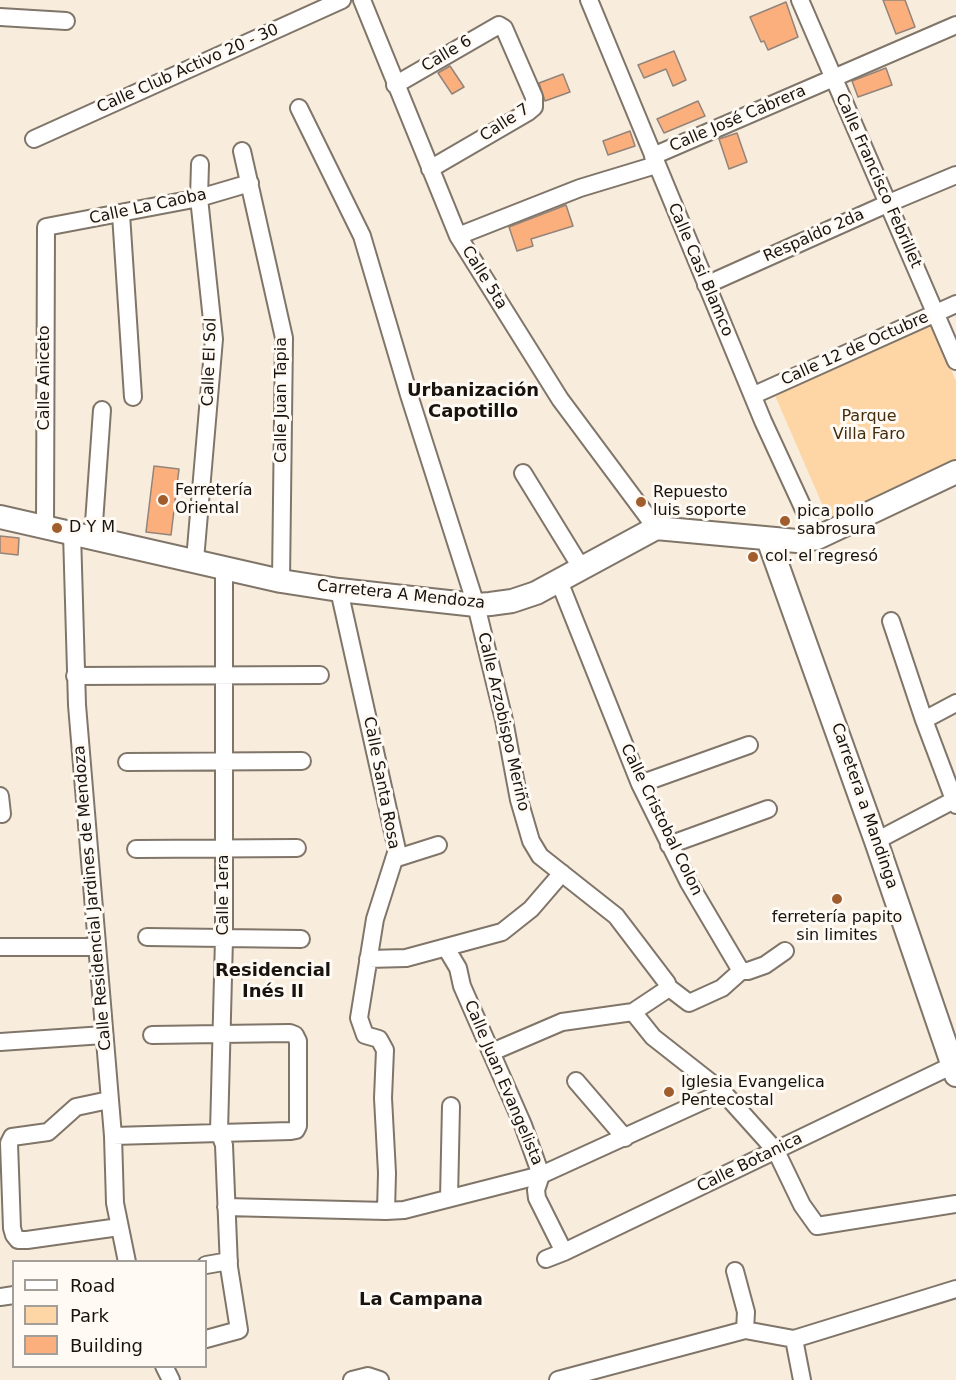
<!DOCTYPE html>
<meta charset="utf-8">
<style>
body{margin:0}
#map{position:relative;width:956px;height:1380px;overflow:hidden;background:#f8ecdd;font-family:"DejaVu Sans",sans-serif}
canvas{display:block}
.legend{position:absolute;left:12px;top:1260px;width:195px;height:108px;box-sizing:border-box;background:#fffaf4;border:2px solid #a39e98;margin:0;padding:8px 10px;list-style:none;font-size:18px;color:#18130f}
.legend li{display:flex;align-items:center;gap:12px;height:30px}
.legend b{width:30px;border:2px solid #a39e98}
</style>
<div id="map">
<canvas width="956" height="1380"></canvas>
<ul class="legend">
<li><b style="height:8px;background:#fff"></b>Road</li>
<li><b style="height:16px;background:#fed6a6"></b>Park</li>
<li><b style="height:16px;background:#fbaf7d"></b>Building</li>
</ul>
</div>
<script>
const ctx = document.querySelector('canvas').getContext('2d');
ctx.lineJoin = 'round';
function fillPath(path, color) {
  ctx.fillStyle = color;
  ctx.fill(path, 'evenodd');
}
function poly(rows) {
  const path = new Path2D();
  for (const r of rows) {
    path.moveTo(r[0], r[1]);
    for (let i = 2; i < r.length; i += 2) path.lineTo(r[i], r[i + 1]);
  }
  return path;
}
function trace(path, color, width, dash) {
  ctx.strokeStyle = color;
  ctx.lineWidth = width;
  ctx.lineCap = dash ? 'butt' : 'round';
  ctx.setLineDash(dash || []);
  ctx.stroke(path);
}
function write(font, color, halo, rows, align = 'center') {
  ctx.font = font + ' "DejaVu Sans",sans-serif';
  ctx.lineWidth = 6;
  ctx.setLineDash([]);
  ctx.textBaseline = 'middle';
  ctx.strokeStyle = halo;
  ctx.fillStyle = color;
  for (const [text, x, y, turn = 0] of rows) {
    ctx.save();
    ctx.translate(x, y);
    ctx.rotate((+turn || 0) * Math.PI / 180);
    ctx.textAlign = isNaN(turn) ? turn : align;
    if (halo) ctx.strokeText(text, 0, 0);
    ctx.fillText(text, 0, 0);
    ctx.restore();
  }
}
fillPath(poly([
 [931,323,956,381,956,465,829,520,773,391]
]), '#fed6a6');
const building = poly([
 [883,0,905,0,915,27,896,34,883,0],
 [786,2,798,37,768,50,764,41,761,42,750,17,786,2],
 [674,51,686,80,673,86,666,69,644,78,638,65,674,51],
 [450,66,464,87,452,94,438,73,450,66],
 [886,68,892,85,858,97,852,81,886,68],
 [563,74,570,92,545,101,539,83,563,74],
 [698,101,705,116,664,133,657,119,698,101],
 [630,131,635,146,608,155,603,141,630,131],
 [737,133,747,162,729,169,719,139,737,133],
 [566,205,573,226,531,239,533,246,517,251,509,227,566,205],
 [154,466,179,469,171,535,146,532,154,466],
 [0,536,19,538,18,555,0,553,0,536]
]);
fillPath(building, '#fbaf7d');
trace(building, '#93847a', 1.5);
const street = poly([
 [362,0,458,236,560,399,656,528],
 [589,0,763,421,817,538],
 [800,0,956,361],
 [0,17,66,21],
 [395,85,499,25,504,28,534,97,534,107,528,112,430,169],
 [299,108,362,236,409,395,476,605,504,720,519,800,531,841,540,856,616,916,667,983,668,987,689,1003,722,988,741,971,689,883,640,784,559,581],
 [34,139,342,0],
 [242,151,284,338,281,581],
 [653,156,956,25],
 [121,214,133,397],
 [458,236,580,188,656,165],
 [706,285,889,203,956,175],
 [754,395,956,304],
 [523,473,582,569],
 [45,528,46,227,199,198,250,183],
 [72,533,77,705,113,1136,115,1203,127,1262],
 [93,537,102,410],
 [195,560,214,339,199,198,200,164],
 [339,590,397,850,375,919,359,1018,365,1035,379,1039,385,1050,383,1098,387,1173,386,1211],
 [891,621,924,720,956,805],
 [75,676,320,675],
 [924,720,956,703],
 [127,762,302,761],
 [640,784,749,745],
 [0,796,2,814],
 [876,841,956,799],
 [669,845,768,809],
 [136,849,297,848],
 [394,859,438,845],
 [147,937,301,939],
 [0,947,97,947],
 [446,948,458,968,462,986,523,1125,541,1175,536,1190,537,1198,564,1252],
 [368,959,406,958,502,932,531,909,562,873],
 [741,971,748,971,765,965,785,951],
 [633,1012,653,1037,723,1092,776,1151,802,1205,817,1226,956,1204],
 [0,1042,104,1035],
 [492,1052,562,1022,633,1012,666,990,668,987],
 [576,1081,625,1138],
 [109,1100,76,1107,48,1132,12,1137,9,1143,12,1228,14,1235,18,1240,27,1240,119,1227],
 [113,1136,291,1131,296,1130,298,1126,298,1041,295,1035,290,1033,152,1035],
 [449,1198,451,1106],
 [226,1207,386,1211,404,1210,541,1175,723,1092],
 [546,1259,564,1252,953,1065],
 [206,1265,229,1261],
 [735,1271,746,1312,745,1330],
 [0,1297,14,1295],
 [206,1339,239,1330,229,1267,224,1145,219,1132,224,938,224,567],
 [794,1339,802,1380],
 [164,1366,171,1380],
 [352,1380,368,1376,380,1380],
 [558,1380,745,1330,794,1339,956,1289]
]);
const secondary = poly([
 [0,517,281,581,339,590,476,605,490,604,512,601,536,593,656,528,797,541,817,538,956,472],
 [768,539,876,841,956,1075]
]);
trace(street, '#807569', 20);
trace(secondary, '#807569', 26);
trace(street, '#fff', 16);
trace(secondary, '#fff', 22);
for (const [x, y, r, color] of [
 [163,500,6,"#a15e2c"],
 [641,502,6,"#a15e2c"],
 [785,521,6,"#a15e2c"],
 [57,528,6,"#a15e2c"],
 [753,557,6,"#a15e2c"],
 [837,899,6,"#a15e2c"],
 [669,1092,6,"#a15e2c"]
]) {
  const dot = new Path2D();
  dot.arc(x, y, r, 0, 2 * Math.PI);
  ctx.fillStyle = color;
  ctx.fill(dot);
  trace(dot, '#fffaf4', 2);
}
write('16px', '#18130f', '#fffaf4', [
 ["Calle 6",447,54,-31],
 ["Calle Club Activo 20 - 30",188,69,-24],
 ["Calle José Cabrera",738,119,-23],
 ["Calle 7",505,123,-33],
 ["Calle Francisco Febrillet",878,181,66],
 ["Calle La Caoba",148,207,-12],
 ["Respaldo 2da",814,236,-24],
 ["Calle Casi Blamco",700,270,67],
 ["Calle 5ta",484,278,58],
 ["Calle 12 de Octubre",855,349,-24],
 ["Calle El Sol",210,362,-88],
 ["Calle Aniceto",45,378,-90],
 ["Calle Juan Tapia",282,400,-90],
 ["Carretera A Mendoza",401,595,6],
 ["Calle Arzobispo Meriño",503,722,77],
 ["Calle Santa Rosa",381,783,79],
 ["Carretera a Mandinga",864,806,71],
 ["Calle Cristobal Colon",661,820,64],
 ["Calle 1era",224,895,-90],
 ["Calle Residencial Jardines de Mendoza",93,898,-95],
 ["Calle Juan Evangelista",503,1083,67],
 ["Calle Botanica",750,1163,-26]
]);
write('16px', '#442d0d', '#fffaf4', [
 ["Parque",869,417],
 ["Villa Faro",869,435]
]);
write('16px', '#18130f', '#fffaf4', [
 ["Ferretería",175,491],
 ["Oriental",175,509],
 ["Repuesto",653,493],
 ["luis soporte",653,511],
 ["pica pollo",797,512],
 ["sabrosura",797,530],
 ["D Y M",69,528],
 ["col. el regresó",765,557],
 ["ferretería papito",837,918,"center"],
 ["sin limites",837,936,"center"],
 ["Iglesia Evangelica",681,1083],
 ["Pentecostal",681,1101]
], 'left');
write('bold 18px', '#18130f', '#fffaf4', [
 ["Urbanización",473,391],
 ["Capotillo",473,412],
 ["Residencial",273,971],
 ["Inés II",273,992],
 ["La Campana",421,1300]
]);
</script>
